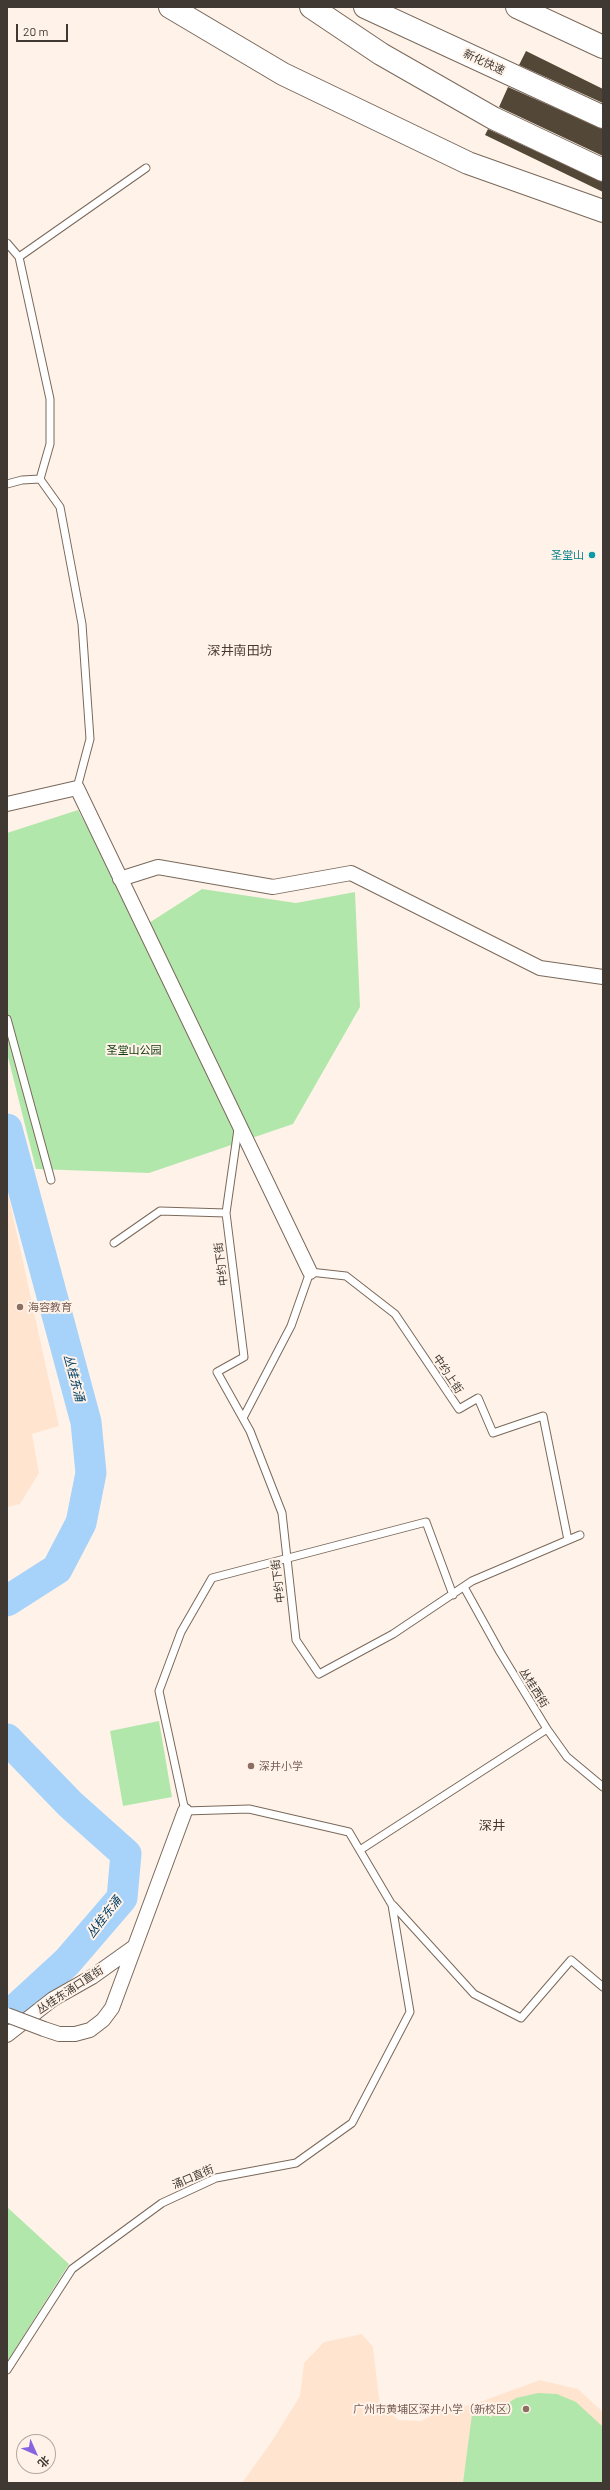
<!DOCTYPE html>
<meta charset="utf-8">
<style>
body{margin:0}
#map{position:relative;width:610px;height:2490px;overflow:hidden;background:#fff3e9;font-family:Barlow,"Noto Sans SC",sans-serif}
canvas{display:block}
.frame{position:absolute;inset:0;border:8px solid #403933;pointer-events:none}
.north{position:absolute;left:16px;top:2434px;width:40px;height:40px;box-sizing:border-box;background:#fff3e9;border:1px solid #b3a9a0;border-radius:50%;rotate:135deg;font-size:11px;font-weight:700;line-height:16px;text-align:center;color:#403933}
.north::after{content:'';display:block;margin:auto;width:14px;height:18px;background:#8664df;clip-path:polygon(50% 0,100% 100%,50% 72%,0 100%)}
.scale{position:absolute;left:16px;top:24px;width:52px;height:18px;box-sizing:border-box;border:2px solid #403933;border-top:0;padding-left:5px;font-size:12px;line-height:14px;white-space:nowrap;color:#403933;-webkit-text-stroke:3px #fff3e9;paint-order:stroke}
</style>
<div id="map">
<canvas width="610" height="2490"></canvas>
<div class="frame"></div>
<div class="north">北</div>
<div class="scale">20 m</div>
</div>
<script>
const ctx = document.querySelector('canvas').getContext('2d');
ctx.lineJoin = 'round';
function fillPath(path, color) {
  ctx.fillStyle = color;
  ctx.fill(path, 'evenodd');
}
function poly(rows) {
  const path = new Path2D();
  for (const r of rows) {
    path.moveTo(r[0], r[1]);
    for (let i = 2; i < r.length; i += 2) path.lineTo(r[i], r[i + 1]);
  }
  return path;
}
function trace(path, color, width, dash) {
  ctx.strokeStyle = color;
  ctx.lineWidth = width;
  ctx.lineCap = dash ? 'butt' : 'round';
  ctx.setLineDash(dash || []);
  ctx.stroke(path);
}
function write(font, color, halo, rows, align = 'center') {
  ctx.font = font + ' Barlow,"Noto Sans SC",sans-serif';
  ctx.lineWidth = 4;
  ctx.setLineDash([]);
  ctx.textBaseline = 'middle';
  ctx.strokeStyle = halo;
  ctx.fillStyle = color;
  for (const [text, x, y, turn = 0] of rows) {
    ctx.save();
    ctx.translate(x, y);
    ctx.rotate((+turn || 0) * Math.PI / 180);
    ctx.textAlign = isNaN(turn) ? turn : align;
    if (halo) ctx.strokeText(text, 0, 0);
    ctx.fillText(text, 0, 0);
    ctx.restore();
  }
}
fillPath(poly([
 [7,1189,59,1426,32,1434,39,1473,20,1504,7,1507],
 [362,2334,373,2347,380,2406,399,2420,421,2421,435,2413,477,2403,540,2380,578,2389,603,2412,603,2483,242,2483,272,2441,300,2396,304,2363,324,2342]
]), '#ffe5d0');
fillPath(poly([
 [78,810,141,928,202,889,296,903,355,892,360,1007,293,1124,149,1173,36,1169,7,1053,7,833],
 [159,1721,172,1797,123,1806,110,1731],
 [7,2207,69,2264,7,2362],
 [538,2393,557,2394,576,2402,602,2426,603,2483,463,2483,472,2414,490,2413,490,2418,500,2408,516,2398]
]), '#b2e7ac');
trace(poly([
 [7,1129,86,1422,91,1473,81,1523,57,1569,7,1601],
 [7,1739,70,1804,126,1854,122,1898,67,1962,7,2017]
]), '#a7d3fa', 31);
fillPath(poly([
 [526,51,603,89,603,103,519,65],
 [508,87,603,129,603,156,499,107],
 [488,129,603,182,603,192,485,135]
]), '#534737');
const service = poly([
 [7,243,19,257,50,399,50,444,40,479,22,480,7,484],
 [19,257,146,168],
 [40,479,60,507,82,624,90,739,77,788],
 [7,1019,51,1180],
 [226,1213,244,1357,217,1372,250,1431,282,1513,296,1640,319,1674,393,1634,472,1581,580,1535],
 [114,1243,160,1211,226,1213,238,1129],
 [243,1418,291,1326,310,1272,346,1276,395,1314,459,1409,478,1398,493,1433,543,1416,568,1540],
 [464,1587,500,1652,547,1729,567,1757,603,1787],
 [360,1850,547,1729],
 [393,1905,474,1994,521,2018,571,1960,603,1987],
 [7,2370,72,2269,162,2203,216,2178,296,2163,352,2123,410,2012,392,1905,349,1832,249,1809,185,1811,159,1691,181,1632,212,1578,426,1522,453,1595]
]);
const minor = poly([
 [7,804,77,788,310,1272],
 [120,879,158,867,273,887,351,873,540,968,603,977],
 [44,2029,59,2034,75,2034,90,2030,103,2020,112,2008,185,1811],
 [7,2035,53,1999,92,1977,134,1947]
]);
const motorway = poly([
 [170,7,283,74,468,163,603,211],
 [311,7,381,54,493,118,603,170],
 [365,7,603,117],
 [517,7,603,47]
]);
trace(service, '#7a695b', 9);
trace(minor, '#7a695b', 16);
trace(motorway, '#7a695b', 24);
trace(service, '#fff', 7);
trace(minor, '#fff', 14);
trace(motorway, '#fff', 22);
const minorBridge = poly([
 [7,2015,44,2029]
]);
trace(minorBridge, '#7a695b', 16, []);
trace(minorBridge, '#fff', 14);
for (const [x, y, r, color] of [
 [592,555,4,"#0f9aa8"],
 [20,1307,4,"#8d6e63"],
 [251,1766,4,"#8d6e63"],
 [526,2409,4,"#8d6e63"]
]) {
  const dot = new Path2D();
  dot.arc(x, y, r, 0, 2 * Math.PI);
  ctx.fillStyle = color;
  ctx.fill(dot);
  trace(dot, '#fff3e9', 1.5);
}
write('11px', '#403933', '#fff3e9', [
 ["新化快速",484,62,25],
 ["中约下街",221,1264,-97],
 ["中约上街",448,1374,56],
 ["中约下街",278,1581,-97],
 ["丛桂西街",534,1688,58],
 ["丛桂东涌口直街",70,1990,-33],
 ["涌口直街",193,2177,-23]
]);
write('11px', '#0d838f', '#fff3e9', [
 ["圣堂山",584,555]
], 'right');
write('11px', '#0a3808', '#fff3e9', [
 ["圣堂山公园",134,1050]
]);
write('11px', '#785e54', '#fff3e9', [
 ["海容教育",28,1307],
 ["深井小学",259,1766],
 ["广州市黄埔区深井小学（新校区）",518,2409,"right"]
], 'left');
write('italic 12px', '#003f68', '#fff3e9', [
 ["丛桂东涌",74,1378,75],
 ["丛桂东涌",104,1917,-52]
]);
write('13px', '#48382c', '#fff3e9', [
 ["深井南田坊",240,651],
 ["深井",492,1826]
]);
</script>
